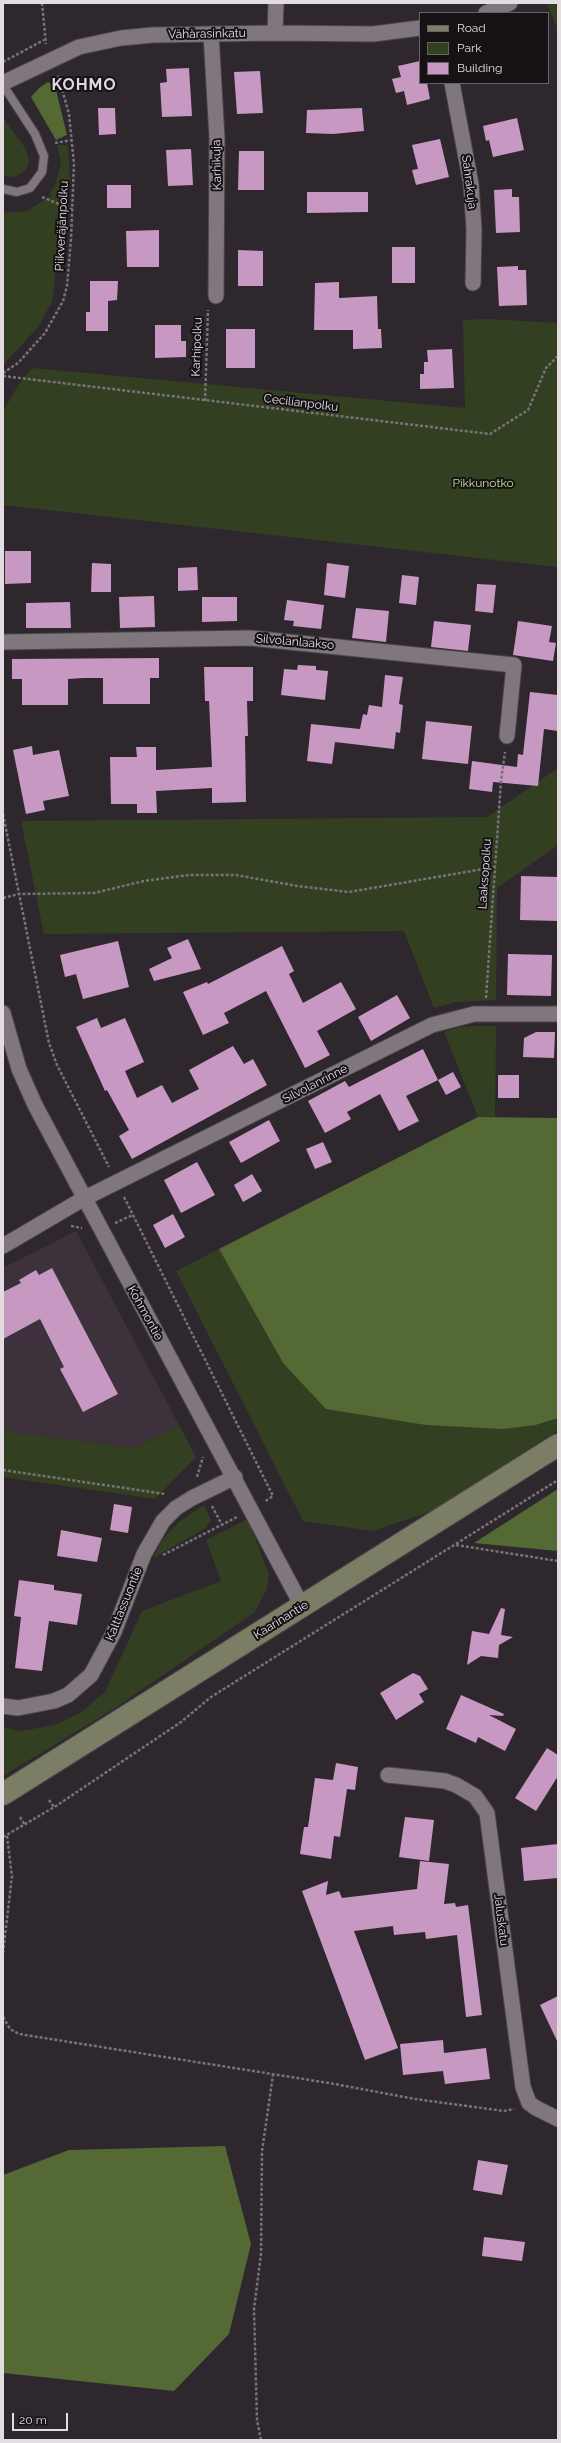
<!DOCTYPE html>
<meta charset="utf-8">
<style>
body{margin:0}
#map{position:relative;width:561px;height:2443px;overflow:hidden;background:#2f272e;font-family:Raleway,sans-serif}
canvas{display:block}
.frame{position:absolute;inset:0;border:4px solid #e3dde2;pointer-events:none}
.legend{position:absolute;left:419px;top:12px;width:130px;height:72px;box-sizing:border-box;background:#151114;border:1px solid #676366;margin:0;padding:5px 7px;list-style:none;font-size:12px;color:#e3dde2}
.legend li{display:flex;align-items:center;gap:8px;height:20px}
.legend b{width:20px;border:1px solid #676366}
.scale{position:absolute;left:12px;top:2413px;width:56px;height:18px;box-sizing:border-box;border:2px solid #e3dde2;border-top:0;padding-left:5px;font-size:12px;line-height:14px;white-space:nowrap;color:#e3dde2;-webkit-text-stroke:3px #151114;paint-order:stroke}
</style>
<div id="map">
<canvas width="561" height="2443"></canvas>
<div class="frame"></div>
<ul class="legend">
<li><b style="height:5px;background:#7b7e65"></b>Road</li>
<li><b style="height:11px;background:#333f21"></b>Park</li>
<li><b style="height:11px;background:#c798c2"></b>Building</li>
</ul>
<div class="scale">20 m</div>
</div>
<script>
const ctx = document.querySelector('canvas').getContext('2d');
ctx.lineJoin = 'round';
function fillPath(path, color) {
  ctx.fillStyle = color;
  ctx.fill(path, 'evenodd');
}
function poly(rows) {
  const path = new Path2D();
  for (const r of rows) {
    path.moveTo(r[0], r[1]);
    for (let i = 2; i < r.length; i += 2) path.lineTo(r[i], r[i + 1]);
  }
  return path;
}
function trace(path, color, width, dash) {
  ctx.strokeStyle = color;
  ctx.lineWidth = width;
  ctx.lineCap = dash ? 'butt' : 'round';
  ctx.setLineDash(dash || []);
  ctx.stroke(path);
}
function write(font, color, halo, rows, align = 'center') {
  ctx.font = font + ' Raleway,sans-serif';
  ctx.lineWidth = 4;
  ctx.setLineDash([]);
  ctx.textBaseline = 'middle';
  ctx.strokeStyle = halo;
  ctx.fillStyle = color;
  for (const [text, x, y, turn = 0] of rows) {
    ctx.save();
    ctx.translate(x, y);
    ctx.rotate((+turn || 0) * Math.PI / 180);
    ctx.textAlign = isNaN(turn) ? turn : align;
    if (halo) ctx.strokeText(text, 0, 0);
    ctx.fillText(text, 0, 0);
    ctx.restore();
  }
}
fillPath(poly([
 [76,1231,179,1425,134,1448,3,1431,3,1268]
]), '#3d313b');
fillPath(poly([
 [549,3,558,3,558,30,547,4],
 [3,118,26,149,29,161,27,168,21,174,13,177,3,176],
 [57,145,68,145,70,184,68,200,64,201,52,302,38,327,3,365,3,213,27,211,51,196,50,192,55,185,61,164],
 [488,319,558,323,558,567,3,505,3,411,19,384,32,368,465,408,463,320],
 [558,768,558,845,497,888,496,1000,456,1002,434,1008,404,931,44,934,21,821,487,817],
 [477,1026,496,1026,495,1117,478,1117,444,1032,460,1027],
 [219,1249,283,1363,536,1425,558,1418,558,1430,433,1511,372,1531,303,1521,176,1271],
 [179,1425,196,1457,155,1499,3,1477,3,1431,134,1448],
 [204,1505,211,1520,206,1528,153,1558,163,1539,179,1522],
 [248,1519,269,1575,267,1589,255,1612,112,1710,3,1776,3,1727,21,1731,55,1725,80,1713,105,1692,142,1611,221,1581,206,1540]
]), '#333f21');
fillPath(poly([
 [48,82,55,86,67,135,56,140,31,97,39,88],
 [478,1117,558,1118,558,1418,536,1425,503,1429,426,1425,326,1409,283,1363,219,1249],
 [558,1489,558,1551,474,1543],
 [225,2146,251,2244,229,2334,174,2391,3,2373,3,2175,69,2150]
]), '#556934');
fillPath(poly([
 [420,61,420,83,427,83,430,99,407,105,404,91,396,93,392,79,401,77,398,66],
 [189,68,192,116,162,117,160,83,167,82,166,69],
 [260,71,263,113,237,114,234,72],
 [98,108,115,108,116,134,99,135],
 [362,108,364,131,333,134,306,133,307,110],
 [517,118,524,150,493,157,489,140,486,141,483,126],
 [440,139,449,177,416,185,412,170,418,169,412,145],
 [191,149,193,185,168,186,166,150],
 [239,151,264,151,264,190,238,190],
 [107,185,131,185,131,208,107,208],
 [512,189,512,197,519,197,520,232,496,233,494,190],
 [307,192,368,192,368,212,307,213],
 [159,230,159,267,127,267,126,231],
 [392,247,415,247,415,283,392,283],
 [238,250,263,251,263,286,238,286],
 [518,266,518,270,526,270,527,305,499,306,497,267],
 [90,281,118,281,117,300,108,301,108,331,86,331,86,312,90,312],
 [339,282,339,298,377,296,378,329,381,329,382,348,353,349,353,330,314,330,315,283],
 [155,325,181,325,181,341,186,341,186,357,155,358],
 [226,329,255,329,255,368,226,368],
 [452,349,454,388,420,389,420,374,424,374,424,362,428,362,427,350],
 [5,551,31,551,31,583,5,584],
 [92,563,111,564,111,592,91,592],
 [327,563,349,566,345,598,324,595],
 [197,567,198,590,178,591,178,568],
 [402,575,419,577,416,605,399,603],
 [477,584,496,585,493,613,475,611],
 [154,596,155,627,120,628,119,597],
 [202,597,237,597,237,621,202,622],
 [287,600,324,605,321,629,293,626,294,621,284,620],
 [70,602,71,628,26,628,26,603],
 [356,608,389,611,386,642,352,638],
 [434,621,471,625,468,651,431,647],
 [518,621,552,626,549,642,556,643,553,661,513,655],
 [159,658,159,678,150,678,150,704,103,704,103,678,84,678,68,679,68,705,22,705,22,679,12,679,12,659],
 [298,665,316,666,316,670,328,671,325,700,281,695,284,669,297,670],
 [204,667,253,667,253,701,247,701,248,736,245,736,246,802,212,803,212,788,156,791,157,813,137,813,137,804,111,804,110,757,137,757,136,747,156,747,156,770,212,767,209,701,205,701],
 [385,675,403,677,399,704,403,705,400,733,396,732,394,749,335,742,332,764,307,761,311,724,360,729,363,714,367,715,369,705,382,707],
 [530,692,558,695,558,731,544,729,538,786,493,782,492,792,469,789,472,761,517,767,518,754,523,755],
 [426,721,472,726,468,764,422,759],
 [32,746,33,755,59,750,69,796,43,801,45,810,26,814,13,750],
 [521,876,558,877,558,921,520,920],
 [188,939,201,969,154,981,149,969,172,958,167,948],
 [118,941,129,987,83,999,76,974,65,977,60,955],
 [282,946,294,971,289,974,303,1003,341,982,356,1009,317,1031,330,1055,305,1068,266,991,224,1013,229,1023,203,1035,183,992,207,982,208,984],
 [508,954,552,955,551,996,507,995],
 [397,995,410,1018,371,1041,358,1017],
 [97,1018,101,1028,125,1018,144,1062,125,1071,137,1098,162,1085,172,1103,199,1089,189,1070,233,1046,244,1064,253,1059,267,1085,132,1159,119,1136,129,1130,107,1090,105,1091,76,1027],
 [536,1032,555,1032,554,1058,523,1057,524,1038],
 [423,1049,438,1080,406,1096,419,1121,399,1131,380,1094,347,1112,351,1119,325,1133,308,1101,345,1081,349,1087],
 [453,1072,461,1087,446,1095,438,1080],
 [498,1075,519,1075,519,1098,498,1098],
 [269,1120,280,1141,241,1163,229,1142],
 [323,1142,332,1162,315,1169,306,1149],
 [197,1162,215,1195,181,1213,164,1180],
 [252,1174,262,1191,243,1202,234,1185],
 [173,1214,185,1237,165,1248,153,1225],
 [52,1268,118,1394,83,1412,60,1369,64,1367,40,1319,3,1339,3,1292,21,1283,19,1280,36,1270,39,1275],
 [114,1504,132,1507,128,1533,110,1530],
 [61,1530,102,1538,97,1562,57,1556],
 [19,1580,54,1585,54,1590,82,1594,77,1625,49,1621,42,1671,15,1668,21,1617,14,1616],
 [501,1608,505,1609,501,1635,513,1637,499,1645,498,1658,481,1656,467,1665,472,1631,489,1634],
 [413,1673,420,1676,428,1689,419,1694,424,1702,396,1720,380,1693],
 [461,1695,504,1714,503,1716,489,1715,516,1729,505,1751,478,1737,476,1743,446,1729],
 [547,1748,558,1755,558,1776,536,1811,515,1798],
 [336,1763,358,1767,355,1790,347,1789,340,1837,334,1836,331,1859,300,1854,304,1827,308,1827,315,1778,333,1780],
 [405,1817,434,1820,429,1861,399,1857],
 [558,1844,558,1878,524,1881,521,1848],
 [420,1861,449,1864,444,1904,455,1903,456,1907,468,1905,482,2015,466,2017,457,1935,426,1939,425,1932,394,1935,393,1926,354,1931,398,2048,365,2060,302,1891,328,1881,326,1895,339,1891,342,1898,417,1889],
 [558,1996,558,2043,540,2005],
 [443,2040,444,2053,486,2048,490,2079,445,2084,443,2071,403,2075,400,2044],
 [478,2160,508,2165,502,2195,473,2190],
 [484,2237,525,2242,522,2261,482,2256]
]), '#c798c2');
const service = poly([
 [3,85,35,134,44,156,42,172,30,188,17,192,3,189]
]);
const minor = poly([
 [486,13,510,3],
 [275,33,276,3],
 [211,34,217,138,216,296],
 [3,83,79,47,121,38,153,35,275,33,373,34,420,28],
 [452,83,471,184,474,229,473,283],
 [3,642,250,638,514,665,507,736],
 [3,1013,19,1069,35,1105,302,1606],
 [3,1246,83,1199,432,1025,474,1014,558,1014],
 [3,1706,18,1708,54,1701,68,1695,91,1675,114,1632,144,1554,163,1521,176,1508,192,1498,235,1477],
 [388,1775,445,1781,456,1785,475,1796,487,1813,523,2087,529,2103,536,2108,558,2119]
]);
const secondary = poly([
 [3,1794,558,1445]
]);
trace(service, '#4c454b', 10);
trace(minor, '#4c454b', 17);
trace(secondary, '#4c454b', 24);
trace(poly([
 [42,3,46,44],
 [3,62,44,40],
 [55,143,72,140],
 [42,197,73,210],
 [3,373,18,363,45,333,63,301,67,286,71,239,74,164,69,114,58,75],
 [3,376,490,434,528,410,546,368,558,356],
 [205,401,208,310],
 [3,814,49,1043,57,1065,109,1167],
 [3,898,19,894,94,893,144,881,189,875,236,875,297,886,349,892,495,867],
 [486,998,501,781,505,752],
 [124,1197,273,1496,264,1502],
 [115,1223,133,1215],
 [71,1226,82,1228],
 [3,1470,165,1494],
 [197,1477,203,1457],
 [212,1506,222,1525],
 [456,1545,558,1561],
 [163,1555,237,1517],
 [49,1800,54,1807],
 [20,1817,25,1825],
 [3,1837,56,1806,181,1722,211,1697,558,1480],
 [3,1953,12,1876,7,1836],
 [3,2017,10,2029,19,2034,329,2083,415,2099,504,2111,514,2109],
 [261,2440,257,2420,254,2309,261,2254,262,2151,273,2075]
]), '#797278', 2.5, [3, 2]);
trace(service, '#80767e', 8);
trace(minor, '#80767e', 15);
trace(secondary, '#7b7e65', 22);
write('12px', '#e3dde2', '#151114', [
 ["Vähärasinkatu",207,34,-1],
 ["Karhikuja",217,165,-91],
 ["Sahrakuja",469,182,83],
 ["Piikveräjänpolku",62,226,-87],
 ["Karhipolku",197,347,-88],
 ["Cecilianpolku",301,403,7],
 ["Silvolanlaakso",295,642,5],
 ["Laaksopolku",485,874,-86],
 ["Silvolanrinne",315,1084,-27],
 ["Kohmontie",145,1313,61],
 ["Kalttassuontie",124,1604,-68],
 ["Kaarinantie",281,1620,-32],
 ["Jaluskatu",501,1920,83]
]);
write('12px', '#c0e090', '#151114', [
 ["Pikkunotko",483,483]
]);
ctx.letterSpacing = '1px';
write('bold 16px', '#e3d8e1', '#151114', [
 ["KOHMO",84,85]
]);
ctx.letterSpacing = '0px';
</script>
